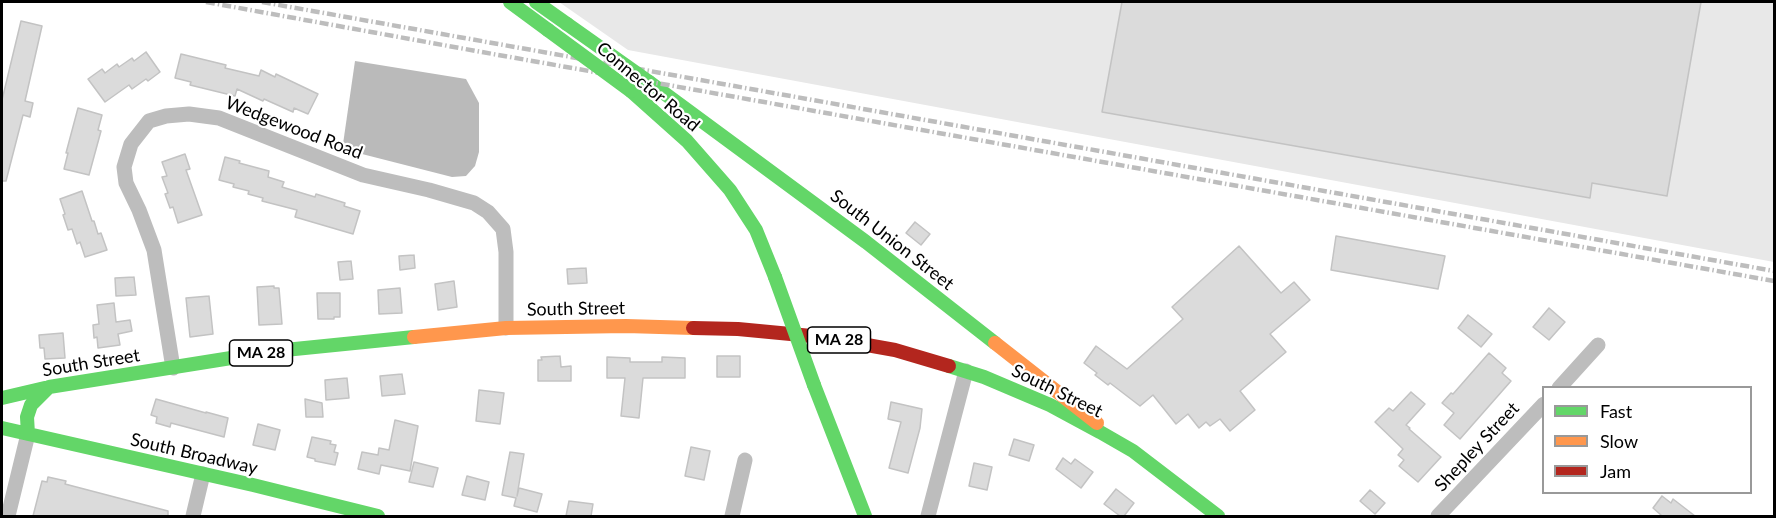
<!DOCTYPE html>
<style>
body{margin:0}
#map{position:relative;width:1776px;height:518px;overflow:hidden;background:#fff;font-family:Lato,sans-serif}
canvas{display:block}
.frame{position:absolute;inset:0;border:3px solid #000;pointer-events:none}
.legend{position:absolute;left:1542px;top:386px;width:210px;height:108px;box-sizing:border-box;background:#fff;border:2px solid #999;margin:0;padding:8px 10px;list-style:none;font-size:18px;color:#000}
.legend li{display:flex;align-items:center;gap:12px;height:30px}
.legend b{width:30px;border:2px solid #999}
</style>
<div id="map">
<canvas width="1776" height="518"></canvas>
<div class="frame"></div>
<ul class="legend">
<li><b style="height:8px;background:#63d668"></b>Fast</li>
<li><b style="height:8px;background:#ff974d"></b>Slow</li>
<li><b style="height:8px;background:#b3261e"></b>Jam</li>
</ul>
</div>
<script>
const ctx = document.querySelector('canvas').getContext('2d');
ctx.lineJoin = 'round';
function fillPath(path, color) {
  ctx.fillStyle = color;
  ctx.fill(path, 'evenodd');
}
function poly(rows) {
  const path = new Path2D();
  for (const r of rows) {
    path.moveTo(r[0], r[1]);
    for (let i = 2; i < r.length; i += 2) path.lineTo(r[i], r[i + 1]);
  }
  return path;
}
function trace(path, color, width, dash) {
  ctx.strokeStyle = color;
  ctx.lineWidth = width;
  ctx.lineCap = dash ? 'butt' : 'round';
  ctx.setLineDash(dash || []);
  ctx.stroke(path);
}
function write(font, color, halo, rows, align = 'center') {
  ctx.font = font + ' Lato,sans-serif';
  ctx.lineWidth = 4.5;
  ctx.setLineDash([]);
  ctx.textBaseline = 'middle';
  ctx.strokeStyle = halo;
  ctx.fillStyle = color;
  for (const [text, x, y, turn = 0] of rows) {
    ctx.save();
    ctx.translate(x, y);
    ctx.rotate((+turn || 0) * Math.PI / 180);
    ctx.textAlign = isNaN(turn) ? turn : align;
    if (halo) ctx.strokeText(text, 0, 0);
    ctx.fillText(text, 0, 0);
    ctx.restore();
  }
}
fillPath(poly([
 [559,2,1774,2,1774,262,628,50]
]), '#e8e8e8');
fillPath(poly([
 [355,61,466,79,479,103,479,152,475,166,466,176,452,177,362,154,343,144]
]), '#bababa');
const building = poly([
 [1122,2,1701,2,1667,196,1592,183,1590,198,1102,112,1122,2],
 [21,21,42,26,25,101,33,103,30,117,23,115,6,181,2,181,2,100,21,21],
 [146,52,160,72,148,81,146,79,132,89,129,85,105,102,88,79,102,69,105,73,117,64,119,67,132,58,134,61,146,52],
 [181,54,226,65,225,68,259,76,261,70,275,77,276,74,318,94,308,114,294,108,293,112,264,99,263,101,237,89,235,96,190,85,191,82,175,78,181,54],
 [78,108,102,115,98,130,101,131,89,175,64,169,68,153,66,153,78,108],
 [185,154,190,169,186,170,202,215,178,223,173,207,170,208,165,194,168,193,162,177,167,176,162,162,185,154],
 [225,157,240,161,239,163,269,171,268,177,284,182,282,187,315,197,316,194,345,203,344,206,360,211,353,234,295,217,297,210,262,201,263,198,248,194,249,191,233,187,234,184,219,180,225,157],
 [82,191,92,221,94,221,98,234,101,233,107,250,85,257,80,242,77,244,72,229,68,230,63,215,65,214,60,199,82,191],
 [915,222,930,234,921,245,906,233,915,222],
 [1336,236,1445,256,1438,289,1331,270,1336,236],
 [1239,246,1281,293,1294,282,1310,300,1270,334,1286,352,1240,391,1255,410,1230,431,1220,419,1210,426,1206,422,1199,428,1188,414,1176,424,1153,395,1140,406,1110,383,1108,385,1095,375,1097,373,1084,363,1096,346,1127,369,1183,319,1172,307,1239,246],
 [414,255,415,268,400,270,399,256,414,255],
 [351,261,353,279,340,280,338,262,351,261],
 [586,268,587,283,568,284,567,269,586,268],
 [134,277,136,295,116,296,115,278,134,277],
 [454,281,457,307,438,310,435,284,454,281],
 [274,286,274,288,279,288,282,324,259,325,257,287,274,286],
 [400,288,402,313,379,314,378,290,400,288],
 [317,293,340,293,340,317,334,317,334,319,318,319,317,293],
 [209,296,213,334,190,337,186,298,209,296],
 [114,303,116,322,130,320,132,331,118,334,120,345,98,348,97,337,94,338,93,325,99,324,97,305,114,303],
 [1549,308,1565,322,1549,340,1533,327,1549,308],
 [1468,315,1492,334,1481,347,1458,328,1468,315],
 [63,333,65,358,45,359,44,348,40,348,39,335,63,333],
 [1489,353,1506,368,1502,373,1511,381,1460,439,1444,425,1454,413,1442,403,1451,393,1453,394,1489,353],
 [560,356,561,367,571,366,571,381,538,381,538,360,542,360,541,357,560,356],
 [717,356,740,356,740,377,717,377,717,356],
 [607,357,630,358,630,362,662,362,662,357,685,358,685,378,643,378,639,418,621,416,625,378,607,378,607,357],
 [402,374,405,394,382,396,380,376,402,374],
 [347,378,349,398,326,400,325,380,347,378],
 [479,390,504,393,500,424,476,421,479,390],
 [1411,392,1425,404,1406,425,1410,428,1409,429,1441,457,1418,482,1399,466,1404,460,1398,455,1403,449,1375,422,1389,408,1393,411,1411,392],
 [156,399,206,413,206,412,228,418,224,437,171,423,170,427,156,423,157,417,151,415,156,399],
 [305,399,322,403,323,417,306,417,305,399],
 [891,402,922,409,920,428,908,473,889,468,901,422,888,419,891,402],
 [395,420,418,426,410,471,381,465,379,474,358,469,362,452,378,455,379,448,389,450,395,420],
 [258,424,280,430,275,450,253,445,258,424],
 [312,437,331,441,330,444,336,445,334,452,338,453,335,465,315,461,315,459,307,457,312,437],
 [1014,439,1034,445,1029,461,1009,455,1014,439],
 [691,447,710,451,704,480,685,476,691,447],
 [510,452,524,454,517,496,519,488,542,494,537,512,514,506,516,498,502,495,510,452],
 [1063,458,1071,464,1075,459,1093,472,1081,488,1056,469,1063,458],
 [414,462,438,468,433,487,409,482,414,462],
 [974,463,992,467,987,490,969,486,974,463],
 [467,476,489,482,485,500,462,495,467,476],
 [48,477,66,481,65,484,168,511,168,516,33,516,42,481,47,482,48,477],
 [1116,489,1134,503,1124,516,1120,516,1104,504,1116,489],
 [1370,490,1385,503,1375,514,1360,501,1370,490],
 [1662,496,1671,503,1673,499,1695,516,1660,516,1661,515,1653,508,1662,496],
 [569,501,593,504,591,516,566,516,569,501]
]);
fillPath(building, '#dbdbdb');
trace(building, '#c3c3c3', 1.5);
trace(poly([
 [173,368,154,250,139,210,126,183,124,167,131,144,149,121,166,116,189,114,219,118,363,175,429,190,474,203,488,212,503,229,506,252,506,328],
 [1559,388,1598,345],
 [8,516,28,434],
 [193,516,203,474],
 [732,516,745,460],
 [928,516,966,371],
 [1438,516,1544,404]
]), '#bdbdbd', 15);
trace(poly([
 [510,2,548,30],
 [536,2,567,24],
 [649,82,866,242,995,343],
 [631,91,687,141,730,190,756,230,775,277],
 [949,366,984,377,1050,405,1100,432,1133,451,1218,516],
 [814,385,865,516],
 [2,398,49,387,275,351,414,337],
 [2,428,253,485,378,516],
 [28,434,27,417,31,405,49,387]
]), '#63d668', 14);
trace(poly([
 [414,337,506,328,626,326,693,328],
 [995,343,1097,423]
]), '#ff974d', 14);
trace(poly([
 [693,328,738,329,822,337,895,350,949,366]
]), '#b3261e', 14);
trace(poly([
 [206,2,476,51,1774,281],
 [262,2,1774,271]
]), '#bdbdbd', 4.5, [9, 3, 1.5, 3]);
trace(poly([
 [567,24,649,82],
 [548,30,631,91],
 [775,277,814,385]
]), '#63d668', 14);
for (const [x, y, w] of [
 [839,340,63],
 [261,353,63]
]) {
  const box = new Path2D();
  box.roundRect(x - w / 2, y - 13, w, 26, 4.5);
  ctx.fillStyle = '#fff';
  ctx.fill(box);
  trace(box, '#000', 1.5);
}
write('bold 16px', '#000', null, [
 ["MA 28",839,340],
 ["MA 28",261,353]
]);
write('18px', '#000', '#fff', [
 ["Connector Road",648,87,40],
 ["Wedgewood Road",294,128,21],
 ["South Union Street",892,240,38],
 ["South Street",576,309,-1],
 ["South Street",91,363,-9],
 ["South Street",1057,391,26],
 ["Shepley Street",1477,447,-47],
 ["South Broadway",194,454,13]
]);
</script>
